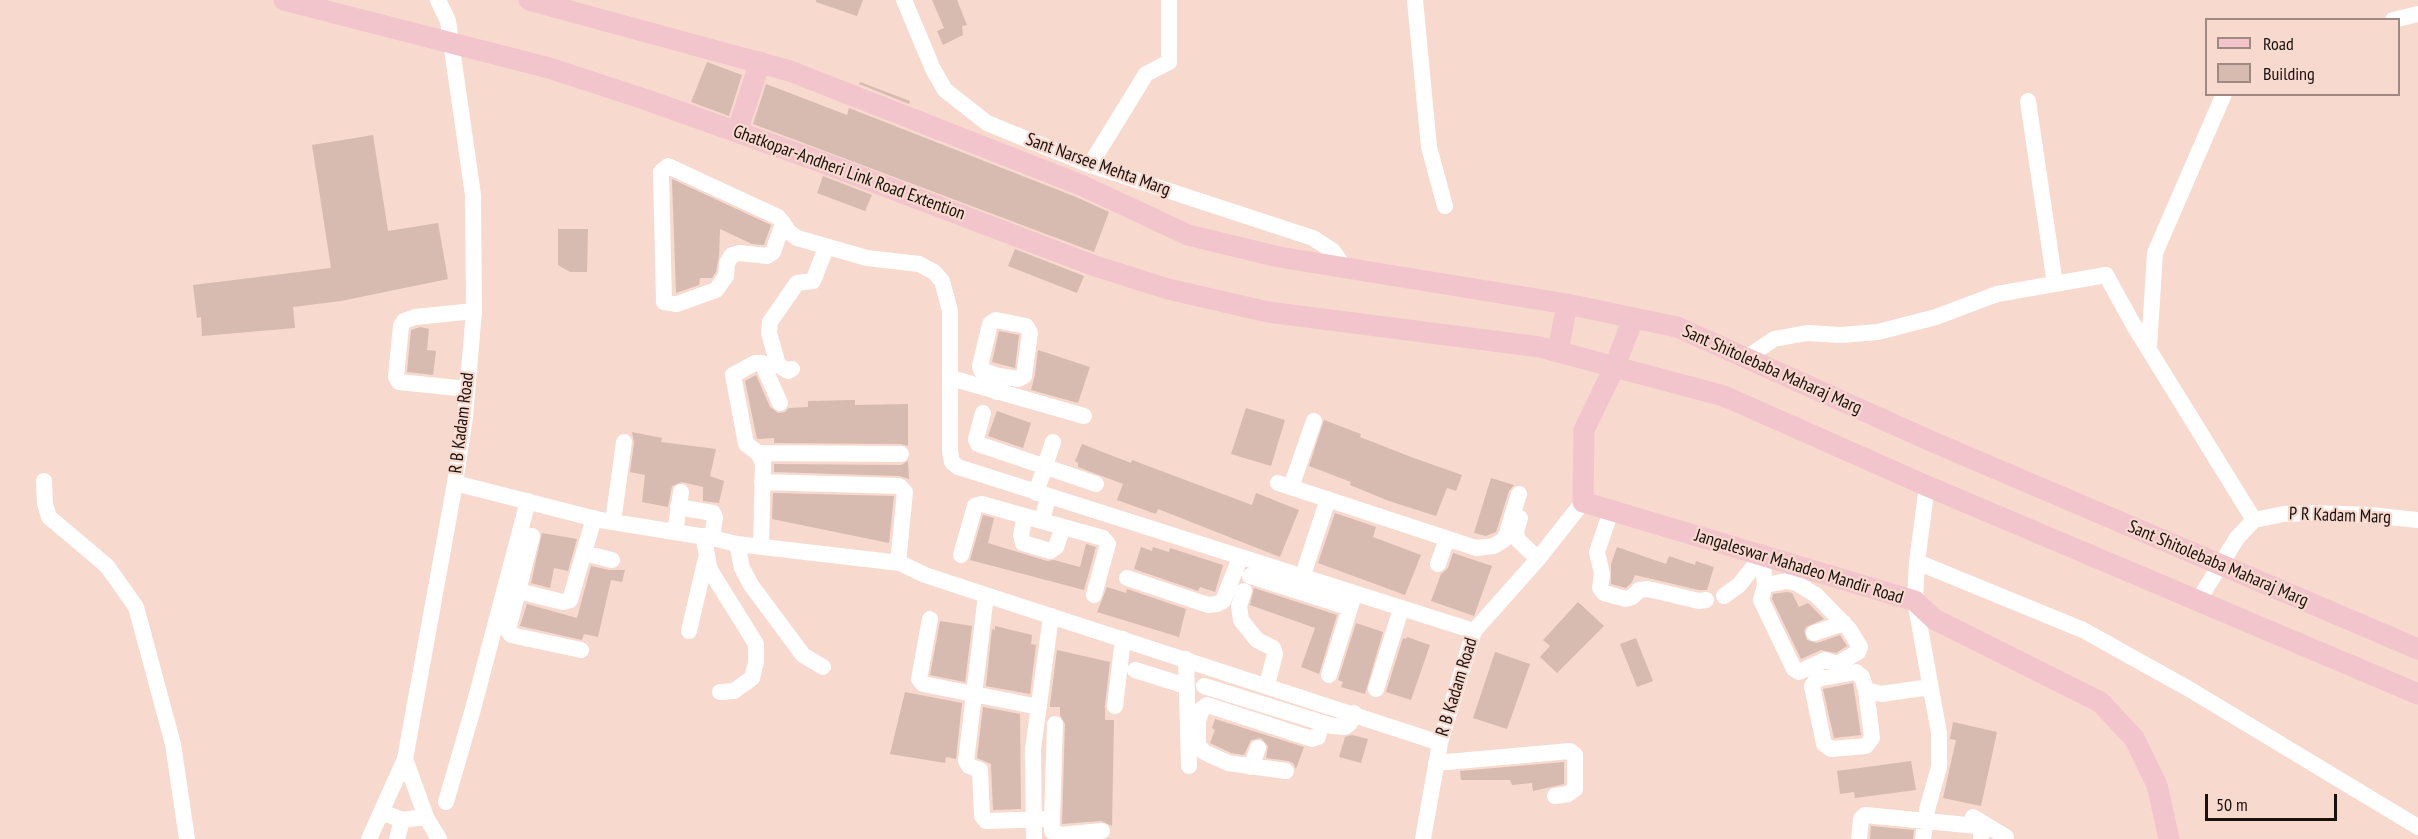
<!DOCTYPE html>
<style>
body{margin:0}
#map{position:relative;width:2418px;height:839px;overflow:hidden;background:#f7d9ce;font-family:"PT Sans Narrow",sans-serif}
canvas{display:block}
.legend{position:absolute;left:2205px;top:18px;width:195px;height:78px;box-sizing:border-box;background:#f7d9ce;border:2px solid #9f8981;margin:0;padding:8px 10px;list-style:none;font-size:18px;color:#1a100d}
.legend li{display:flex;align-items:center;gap:12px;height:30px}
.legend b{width:30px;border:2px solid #9f8981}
.scale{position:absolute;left:2205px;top:794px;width:132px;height:27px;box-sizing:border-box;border:3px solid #1a100d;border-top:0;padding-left:8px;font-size:18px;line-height:21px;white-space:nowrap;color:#1a100d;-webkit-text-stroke:4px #f7d9ce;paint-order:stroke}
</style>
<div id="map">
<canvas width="2418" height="839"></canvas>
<ul class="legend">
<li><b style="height:8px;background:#f2c5cd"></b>Road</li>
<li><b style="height:16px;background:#d7bbb0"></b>Building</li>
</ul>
<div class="scale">50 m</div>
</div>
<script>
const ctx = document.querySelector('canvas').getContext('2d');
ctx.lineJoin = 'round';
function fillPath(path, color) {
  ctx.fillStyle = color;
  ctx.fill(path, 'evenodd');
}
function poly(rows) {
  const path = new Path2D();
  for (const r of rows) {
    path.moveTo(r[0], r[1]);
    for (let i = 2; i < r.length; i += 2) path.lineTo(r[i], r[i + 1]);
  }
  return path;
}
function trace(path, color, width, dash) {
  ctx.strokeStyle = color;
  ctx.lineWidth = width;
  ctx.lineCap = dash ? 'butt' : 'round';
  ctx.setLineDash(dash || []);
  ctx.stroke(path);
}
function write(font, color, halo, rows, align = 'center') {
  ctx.font = font + ' "PT Sans Narrow",sans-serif';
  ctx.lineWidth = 4.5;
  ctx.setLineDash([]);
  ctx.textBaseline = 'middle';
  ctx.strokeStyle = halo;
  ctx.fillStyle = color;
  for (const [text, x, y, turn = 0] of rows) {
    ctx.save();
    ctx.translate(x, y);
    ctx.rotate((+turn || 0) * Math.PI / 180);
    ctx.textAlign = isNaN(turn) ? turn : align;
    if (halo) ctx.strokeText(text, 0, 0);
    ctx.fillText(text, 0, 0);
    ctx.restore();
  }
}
fillPath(poly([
 [816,0,863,0,857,16,816,2],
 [932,0,957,0,967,25,962,26,963,35,943,45,937,31,944,28],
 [707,62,742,75,729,116,691,102],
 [860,82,910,101,909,104,859,84],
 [766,84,847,115,849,108,1076,197,1109,212,1094,252,753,124],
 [373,135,388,231,438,223,448,279,341,301,293,307,295,328,202,336,201,317,197,318,193,285,331,268,312,145],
 [823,176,872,195,865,211,817,193],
 [672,179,771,225,764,245,752,244,720,229,719,256,716,272,712,278,700,278,699,285,676,293],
 [558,229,588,229,587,272,570,272,558,265],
 [1015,249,1084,276,1077,293,1008,266],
 [420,327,429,329,427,350,436,351,433,375,407,372,411,330],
 [999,331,1019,335,1015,368,992,362],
 [1038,350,1090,367,1078,403,1031,390,1035,375],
 [756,375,770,407,778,413,785,412,789,408,808,407,808,401,855,400,855,405,908,404,908,446,901,444,774,443,774,438,757,439,745,381],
 [1246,408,1285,420,1271,466,1231,454],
 [997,411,1031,423,1023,448,988,436],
 [1324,420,1361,434,1360,437,1411,457,1462,475,1456,491,1447,488,1436,516,1389,501,1350,485,1351,482,1309,466],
 [632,432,662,438,661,442,716,449,710,476,724,481,719,503,703,501,703,487,682,482,672,486,668,507,642,502,645,475,630,472,634,443],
 [1082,444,1131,463,1132,460,1252,505,1256,493,1299,510,1280,557,1158,509,1156,514,1117,500,1123,484,1078,467,1078,463,1075,461],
 [908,461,909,479,899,476,774,472,774,464,901,465],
 [1491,478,1514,485,1509,491,1496,532,1486,536,1474,533],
 [773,493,894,496,889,543,772,519],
 [1335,513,1376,527,1373,537,1421,555,1405,595,1318,563],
 [983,515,994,518,988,543,1047,561,1054,560,1080,567,1086,544,1096,547,1084,590,970,560],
 [542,533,577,539,568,571,554,568,550,588,531,583],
 [1141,547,1152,551,1153,547,1169,552,1170,548,1223,565,1215,592,1200,587,1198,591,1134,569],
 [1617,547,1666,564,1669,556,1695,565,1696,561,1714,567,1707,590,1699,590,1635,575,1632,582,1626,588,1611,584,1611,564],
 [1453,553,1492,566,1474,616,1431,601,1441,574,1448,568],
 [591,566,609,570,625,570,622,582,611,580,598,637,584,634,582,640,520,626,527,604,577,618],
 [1107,587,1126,593,1127,589,1186,609,1179,637,1097,612],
 [1254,588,1337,615,1319,674,1301,667,1315,628,1250,605],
 [1787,592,1792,593,1799,607,1808,603,1824,619,1806,627,1804,631,1807,640,1817,643,1840,635,1847,646,1836,653,1821,650,1801,659,1772,599,1773,594],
 [1578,602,1604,626,1557,673,1540,657,1550,646,1543,640],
 [940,621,972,626,965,682,930,675],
 [1356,623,1383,632,1365,694,1341,687,1343,682,1338,680],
 [995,626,1032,635,1031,644,1036,645,1030,694,986,686,992,629,995,630],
 [1407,637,1430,645,1411,700,1386,692,1403,638,1406,639],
 [1636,638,1653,681,1637,687,1620,644],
 [1057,650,1110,662,1105,705,1105,720,1114,720,1112,826,1101,821,1062,824,1065,724,1060,715,1060,707,1050,707,1050,705],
 [1495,652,1530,664,1507,729,1473,718],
 [1853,683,1861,735,1834,738,1823,689],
 [905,692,962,703,956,759,946,757,945,763,890,754],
 [983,707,1020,714,1021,809,993,810,991,764,977,758],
 [1215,719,1304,747,1296,769,1293,763,1288,761,1266,758,1268,746,1261,738,1251,740,1244,755,1231,753,1210,743,1215,730,1212,728],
 [1953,722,1997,732,1981,806,1943,798,1956,740,1950,739],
 [1352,735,1368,739,1361,763,1339,757,1345,737],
 [1911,761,1916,790,1855,798,1854,792,1840,794,1837,771],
 [1564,762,1564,784,1533,791,1532,783,1512,785,1510,780,1461,780,1460,771],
 [1871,826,1914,830,1913,839,1870,839]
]), '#d7bbb0');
trace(poly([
 [438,0,448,21,473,195,474,311,465,417,455,483,405,759,426,817,439,839],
 [904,0,933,69,945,90,987,123,1090,165,1313,238,1333,251,1344,267],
 [1415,0,1429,147,1445,206],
 [2393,20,2418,14],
 [2028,101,2055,284],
 [1090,165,1146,74,1169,62,1169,0],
 [783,223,773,252,767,256,740,253,732,255,727,263,726,276,716,290,677,304,664,302,661,172,668,166,778,217,783,223,788,231,797,238,867,258,919,264,934,272,942,281,950,311,950,452,952,462,958,467,1474,631],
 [2149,348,2155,253,2224,94],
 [1746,358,1774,339,1807,333,1841,335,1878,332,1936,317,1997,294,2106,275,2133,324,2254,520],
 [792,369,788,371,778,365,769,333,770,322,797,283,813,281,826,248],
 [951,378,1084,416],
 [467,389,399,382,396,377,401,326,404,321,415,317,474,311],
 [997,392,999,376,1018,379,1024,376,1030,333,1026,326,996,320,990,324,980,366,981,370,999,376],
 [983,413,976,439,978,444,1096,484],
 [758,453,901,454],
 [44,481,45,504,49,517,107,566,136,607,173,744,187,839],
 [762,482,899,486,905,492,898,563],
 [455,483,600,520,712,538,737,544,900,563,925,575,986,595,1440,743],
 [1278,483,1476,548,1494,546,1505,539,1519,494],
 [1291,487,1314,421],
 [1036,493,1053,442],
 [1048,497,1042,521,1103,538,1108,544,1094,595],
 [678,507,713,513,715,517,712,538],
 [1611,511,1597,552,1602,574,1600,588,1604,593,1626,599,1632,597,1639,590,1648,589,1699,601,1706,600],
 [1025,516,1021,535,1023,543,1050,551,1056,547,1063,527],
 [1520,518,1516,532,1518,540,1538,559],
 [613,522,624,442],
 [675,532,681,492],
 [703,536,710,570,756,644,756,662,752,678,734,691,720,692],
 [737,544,742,568,751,585,803,655,823,667],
 [761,546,763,463,758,453,746,444,733,375,755,363,762,363,780,403],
 [584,553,612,560],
 [961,555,975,506,982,504,1042,521],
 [1762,556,1765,585,1761,600,1794,669,1799,672,1825,660,1837,664,1858,652,1860,647,1849,629,1816,595,1796,583,1787,581,1765,585],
 [1917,562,2083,630,2189,689,2418,827],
 [1438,564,1447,539],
 [1250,576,1350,608],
 [1127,578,1208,605,1217,604,1223,601,1240,558],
 [1302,578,1328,499],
 [518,591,532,536],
 [1244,591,1239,606,1241,620,1257,640,1273,648,1275,654,1267,685],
 [986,595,966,761,969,766,980,770,982,816,986,821,1052,819,1052,831,1060,835,1102,831],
 [1724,596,1739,585,1762,556],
 [2198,601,2237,538,2254,520,2284,514,2313,513,2370,515,2418,520],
 [930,619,919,679,923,684,1039,707],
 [689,631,706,558],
 [1814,633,1844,623],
 [581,650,511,635,508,630,518,591,563,602,570,600,594,518],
 [1186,659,1189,766],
 [1135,670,1186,686],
 [1329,675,1353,598],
 [1204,686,1332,726,1345,727,1350,723,1354,713],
 [1376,689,1401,609],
 [1866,690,1872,738,1866,746,1831,749,1824,744,1812,686,1817,679,1856,672,1862,677,1866,690,1881,694,1930,687],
 [1115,706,1123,639],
 [1436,763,1570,751,1575,755,1575,789,1568,794,1555,796],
 [1251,767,1258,748],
 [1286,771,1228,763,1204,752,1198,745,1198,721,1202,709,1207,705,1312,739,1318,737,1321,723],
 [446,802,473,709,528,501],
 [382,812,402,820,426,817],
 [1973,817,2006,837],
 [1052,819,1055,724],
 [369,839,405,759],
 [397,839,402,820],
 [1034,839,1033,749,1051,616],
 [1423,839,1440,743,1474,631,1538,559,1583,502],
 [1859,839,1861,819,1865,815,1977,826,1981,830,1981,839],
 [1923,839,1927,810,1939,767,1939,733,1915,601,1917,562,1927,486]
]), '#fff', 16);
trace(poly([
 [284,0,549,68,647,100,821,162,1095,266,1168,289,1268,312,1540,347,1724,396,1927,486,2418,694],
 [529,0,790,71,1081,185,1188,235,1279,257,1567,304,1677,327,1933,442,2418,649],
 [737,132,760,62],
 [1633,319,1615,366,1584,430,1583,502,1915,601,1934,619,2100,702,2134,738,2157,785,2169,839],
 [1558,351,1567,304]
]), '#f2c5cd', 21);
write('18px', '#1a100d', '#f7d9ce', [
 ["Sant Narsee Mehta Marg",1098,165,20],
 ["Ghatkopar-Andheri Link Road Extention",849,173,20],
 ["Sant Shitolebaba Maharaj Marg",1772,370,24],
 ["R B Kadam Road",462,423,-83],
 ["P R Kadam Marg",2340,516,2],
 ["Sant Shitolebaba Maharaj Marg",2218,564,23],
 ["Jangaleswar Mahadeo Mandir Road",1799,567,17],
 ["R B Kadam Road",1457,687,-73]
]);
</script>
